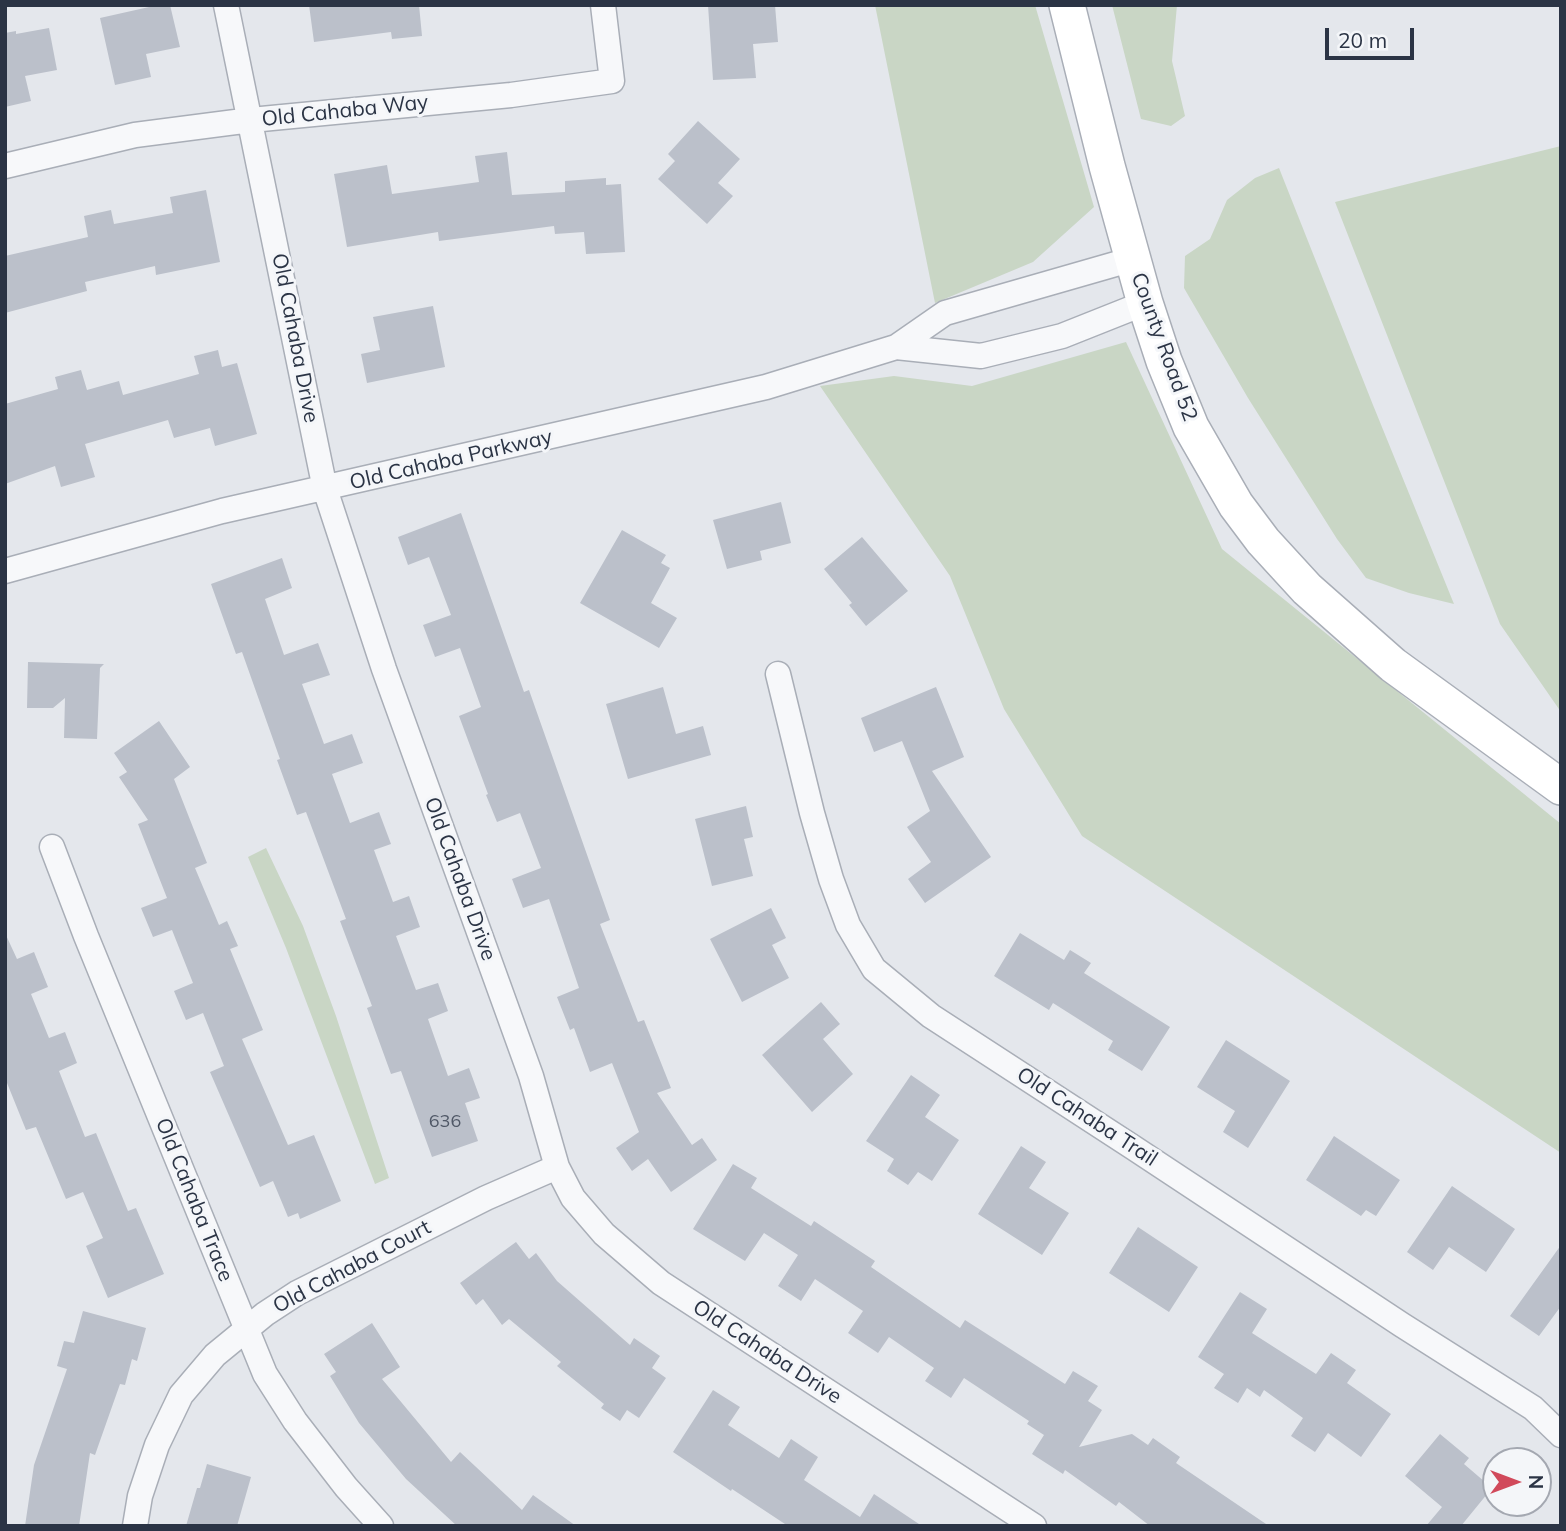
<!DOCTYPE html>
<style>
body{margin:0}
#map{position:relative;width:1566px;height:1531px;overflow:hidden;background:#e4e7ec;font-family:Mulish,sans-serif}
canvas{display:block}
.frame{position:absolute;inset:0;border:7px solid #2b3445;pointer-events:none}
.north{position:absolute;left:1482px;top:1447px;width:70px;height:70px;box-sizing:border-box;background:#f4f6f9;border:2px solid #a4a8b1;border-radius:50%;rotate:90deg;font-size:19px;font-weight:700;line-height:28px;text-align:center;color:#2b3445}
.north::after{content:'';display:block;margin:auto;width:24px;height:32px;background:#d1495b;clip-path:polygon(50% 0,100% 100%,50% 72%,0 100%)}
.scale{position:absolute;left:1325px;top:28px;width:89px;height:32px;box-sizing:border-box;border:4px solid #2b3445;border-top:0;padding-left:9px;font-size:21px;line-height:24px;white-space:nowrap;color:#2b3445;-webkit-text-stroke:5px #f4f6f9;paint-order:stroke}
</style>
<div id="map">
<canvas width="1566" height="1531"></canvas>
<div class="frame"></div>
<div class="north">N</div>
<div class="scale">20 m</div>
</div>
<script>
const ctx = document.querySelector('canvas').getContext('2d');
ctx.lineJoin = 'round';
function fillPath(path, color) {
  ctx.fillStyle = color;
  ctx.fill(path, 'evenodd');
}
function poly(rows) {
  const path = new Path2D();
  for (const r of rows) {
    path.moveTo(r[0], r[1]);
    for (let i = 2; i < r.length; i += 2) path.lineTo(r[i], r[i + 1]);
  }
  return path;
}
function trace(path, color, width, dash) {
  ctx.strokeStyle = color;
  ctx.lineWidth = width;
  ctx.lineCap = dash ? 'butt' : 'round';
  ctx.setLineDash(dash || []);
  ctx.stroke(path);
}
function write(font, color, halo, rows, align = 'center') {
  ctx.font = font + ' Mulish,sans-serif';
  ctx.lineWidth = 6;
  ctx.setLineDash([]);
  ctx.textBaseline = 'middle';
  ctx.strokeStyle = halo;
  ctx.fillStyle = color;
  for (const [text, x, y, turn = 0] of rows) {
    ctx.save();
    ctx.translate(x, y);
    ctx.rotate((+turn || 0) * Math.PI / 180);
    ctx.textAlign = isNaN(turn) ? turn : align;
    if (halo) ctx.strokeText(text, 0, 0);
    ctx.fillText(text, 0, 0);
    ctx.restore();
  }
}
fillPath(poly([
 [875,5,1035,5,1094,207,1033,262,935,303],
 [1112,5,1177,5,1172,61,1185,116,1171,126,1141,119],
 [1561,146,1561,712,1500,624,1335,202],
 [1279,168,1373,405,1454,604,1409,593,1366,578,1337,539,1248,398,1184,288,1185,256,1210,239,1227,200,1255,178],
 [1126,342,1222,549,1561,824,1561,1153,1082,836,1004,709,950,576,820,386,894,376,972,386],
 [266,848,303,926,336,1016,389,1178,375,1184,286,948,248,857]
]), '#c9d6c5');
fillPath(poly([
 [158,5,170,5,180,47,146,54,151,77,115,85,100,18],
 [309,5,419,5,422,36,392,39,391,32,314,42],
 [708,5,775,5,778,42,753,44,756,78,713,80],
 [49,28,57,70,25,76,31,101,5,107,5,33,16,31,16,34],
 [698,121,740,159,718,183,733,196,707,224,658,179,675,161,668,154],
 [507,152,512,195,565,192,565,181,606,178,606,185,621,184,625,252,586,254,584,232,555,234,554,226,439,241,438,232,347,247,334,174,387,165,392,194,479,182,475,156],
 [206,190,220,262,156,275,155,266,85,282,87,291,5,313,5,256,88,237,84,216,111,210,114,224,173,213,170,197],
 [433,306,445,367,367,383,361,354,380,350,373,317],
 [218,350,222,367,237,363,257,434,215,446,210,428,174,438,168,420,85,444,95,477,61,487,55,466,5,484,5,404,58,389,55,377,81,370,87,390,119,381,123,395,199,374,194,356],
 [781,502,791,543,760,551,762,560,727,569,713,520],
 [461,513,524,692,529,690,610,920,600,924,638,1022,644,1020,671,1088,657,1093,692,1145,702,1138,717,1160,671,1192,648,1159,632,1171,616,1148,639,1132,612,1063,590,1072,574,1028,570,1030,557,997,579,988,549,899,523,908,512,879,541,868,520,813,497,822,486,795,488,794,459,716,481,707,460,648,435,657,423,625,451,615,429,557,408,565,398,537],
 [622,530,666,555,661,563,670,568,651,603,677,618,659,648,580,603],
 [862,537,908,591,866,626,849,605,852,603,824,569],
 [282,558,292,588,265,599,284,655,318,643,330,675,302,684,324,744,352,734,363,763,332,774,350,823,379,812,391,844,374,850,393,902,409,896,420,927,396,936,416,990,438,983,448,1011,428,1019,448,1076,469,1068,480,1098,465,1103,478,1141,432,1157,401,1071,391,1074,367,1008,372,1006,340,921,346,919,306,812,297,815,277,760,280,759,242,652,236,654,211,584],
 [28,662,104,664,100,668,97,739,64,738,65,698,53,708,27,708],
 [663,687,676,734,703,726,711,755,628,779,606,704],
 [936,687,964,757,932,771,991,857,925,903,908,879,931,862,907,827,930,811,902,741,874,752,861,718],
 [159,721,190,767,174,779,207,863,195,868,219,925,227,921,238,946,230,949,263,1030,242,1039,288,1145,314,1135,341,1201,300,1219,298,1213,288,1217,273,1181,260,1187,210,1072,224,1066,203,1013,186,1020,174,991,193,983,172,930,153,937,141,908,167,898,138,824,148,820,119,777,127,772,114,753],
 [746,806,753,837,744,839,753,876,712,886,695,819],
 [771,908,786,938,772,945,789,978,742,1002,710,939],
 [5,933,17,959,34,952,48,987,31,994,49,1038,65,1032,77,1063,59,1071,85,1137,96,1133,128,1211,136,1208,164,1274,108,1298,86,1246,103,1238,83,1192,66,1199,36,1127,26,1130,5,1078],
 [1020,933,1064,960,1070,950,1091,963,1084,973,1170,1027,1142,1071,1108,1050,1113,1041,1053,1003,1049,1010,994,976],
 [821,1002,840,1024,823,1039,853,1074,812,1112,762,1055],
 [1226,1040,1290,1081,1248,1148,1223,1132,1235,1111,1197,1087],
 [911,1075,940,1095,925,1117,959,1140,932,1181,918,1172,908,1185,887,1171,894,1159,866,1141],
 [1334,1136,1400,1180,1376,1216,1366,1210,1361,1216,1306,1180],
 [1021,1146,1046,1162,1029,1188,1069,1213,1042,1255,978,1214],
 [733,1164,757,1178,751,1188,811,1226,814,1221,875,1261,871,1267,960,1328,965,1320,1065,1384,1073,1371,1098,1386,1088,1401,1102,1410,1079,1447,1132,1434,1148,1445,1153,1438,1180,1457,1176,1463,1269,1526,1150,1526,1119,1502,1116,1506,1065,1470,1063,1474,1032,1454,1044,1435,1027,1424,1029,1421,964,1378,951,1398,925,1381,934,1368,889,1337,878,1353,848,1333,863,1311,815,1279,801,1301,778,1286,798,1255,764,1233,745,1261,693,1229],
 [1452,1186,1515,1229,1486,1272,1449,1247,1433,1270,1407,1252],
 [1138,1227,1198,1267,1169,1312,1109,1273],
 [516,1242,529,1259,536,1253,557,1281,630,1345,634,1338,660,1356,652,1368,666,1378,639,1418,627,1410,620,1421,601,1408,604,1404,557,1366,561,1362,509,1319,502,1325,483,1299,476,1305,460,1283],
 [1561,1245,1561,1306,1539,1336,1510,1316],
 [1240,1292,1267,1309,1252,1333,1316,1374,1331,1353,1356,1370,1347,1383,1391,1414,1361,1457,1328,1433,1315,1452,1291,1436,1303,1418,1264,1390,1260,1397,1247,1388,1238,1403,1214,1388,1224,1374,1198,1357],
 [83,1311,146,1328,137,1361,132,1359,125,1385,120,1384,95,1455,90,1453,79,1526,25,1526,34,1465,67,1369,57,1366,64,1341,74,1343],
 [372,1323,400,1367,382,1379,451,1462,460,1452,522,1510,533,1495,576,1526,457,1526,406,1479,359,1423,330,1376,336,1372,324,1354],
 [713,1390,740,1407,728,1425,779,1458,791,1439,818,1457,804,1480,860,1517,874,1494,922,1526,788,1526,732,1489,731,1491,673,1452],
 [1440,1434,1469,1458,1464,1464,1492,1488,1461,1526,1426,1526,1442,1507,1405,1476],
 [207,1464,251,1477,237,1526,186,1526,197,1488,200,1488]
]), '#bbc0ca');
const minor = poly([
 [226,5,325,489,384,669,531,1076,557,1167,573,1198,604,1234,661,1283,1034,1526],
 [5,166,135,135,251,120,511,95,612,81,603,5],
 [1133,259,945,313,896,347,981,356,1062,336,1145,303],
 [5,571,222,511,766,387,896,347],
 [778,674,812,813,831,879,848,925,874,969,931,1016,1134,1148,1402,1325,1533,1408,1561,1435],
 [52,847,86,936,265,1374,295,1421,346,1487,381,1526],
 [135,1526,140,1496,157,1445,181,1395,215,1355,265,1314,297,1293,486,1198,557,1167]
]);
const secondary = poly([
 [1067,5,1107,166,1145,303,1164,361,1191,427,1236,505,1263,541,1307,589,1393,665,1561,787]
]);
trace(minor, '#a9aeb7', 27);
trace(secondary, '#a9aeb7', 38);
trace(minor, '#f7f8fa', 24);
trace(secondary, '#fff', 35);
write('18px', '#4f5766', null, [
 ["636",445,1122]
]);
write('21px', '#2b3445', '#f4f6f9', [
 ["Old Cahaba Way",345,111,-6],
 ["Old Cahaba Drive",295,338,79],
 ["County Road 52",1164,347,70],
 ["Old Cahaba Parkway",451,460,-13],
 ["Old Cahaba Drive",460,879,70],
 ["Old Cahaba Trail",1087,1117,33],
 ["Old Cahaba Trace",194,1200,68],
 ["Old Cahaba Court",352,1267,-28],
 ["Old Cahaba Drive",767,1352,33]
]);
</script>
